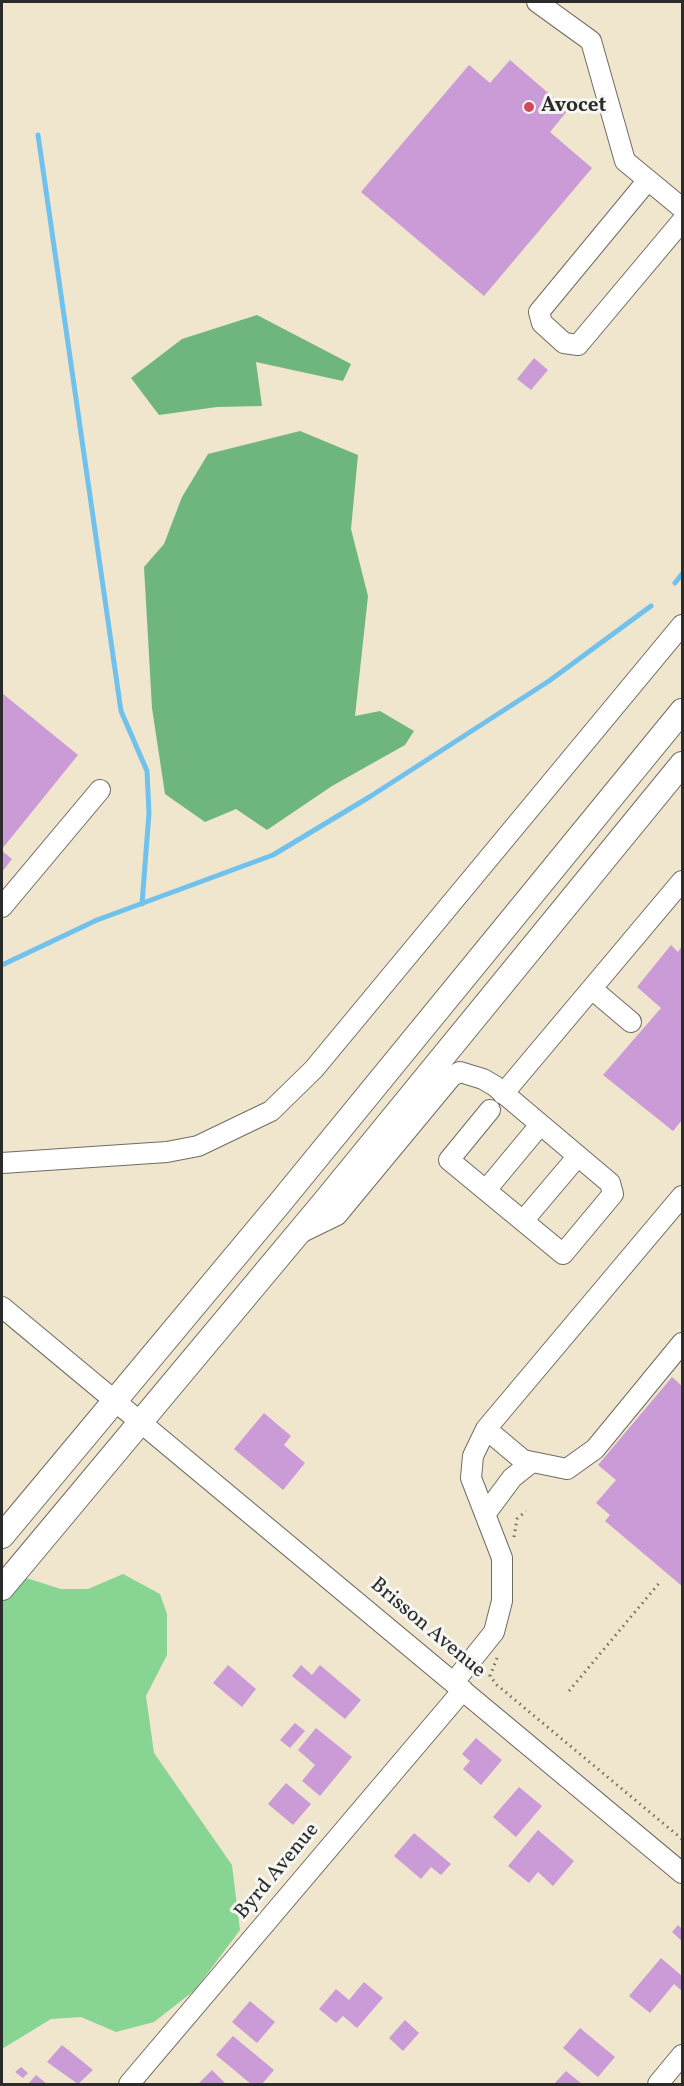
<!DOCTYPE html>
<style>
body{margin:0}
#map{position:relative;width:684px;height:2086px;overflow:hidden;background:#efe6cd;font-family:Vollkorn,serif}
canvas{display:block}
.frame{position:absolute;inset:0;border:3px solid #2b2b2b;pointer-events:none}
</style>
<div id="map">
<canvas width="684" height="2086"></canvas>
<div class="frame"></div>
</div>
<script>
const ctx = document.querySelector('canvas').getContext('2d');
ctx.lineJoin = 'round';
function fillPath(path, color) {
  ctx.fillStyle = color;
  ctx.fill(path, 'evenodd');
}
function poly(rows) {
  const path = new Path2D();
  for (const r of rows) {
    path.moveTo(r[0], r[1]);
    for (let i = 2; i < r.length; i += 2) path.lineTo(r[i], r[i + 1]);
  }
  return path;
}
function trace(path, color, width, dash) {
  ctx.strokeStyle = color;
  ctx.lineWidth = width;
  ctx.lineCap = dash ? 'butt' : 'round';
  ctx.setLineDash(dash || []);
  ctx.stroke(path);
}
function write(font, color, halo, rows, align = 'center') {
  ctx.font = font + ' Vollkorn,serif';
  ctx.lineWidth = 6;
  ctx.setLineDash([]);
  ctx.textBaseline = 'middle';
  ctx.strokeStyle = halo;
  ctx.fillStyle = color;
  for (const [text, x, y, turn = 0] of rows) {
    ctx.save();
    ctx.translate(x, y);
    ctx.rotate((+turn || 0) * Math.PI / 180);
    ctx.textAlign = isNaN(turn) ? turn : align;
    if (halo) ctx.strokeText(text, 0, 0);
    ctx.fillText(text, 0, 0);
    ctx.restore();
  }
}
fillPath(poly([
 [123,1574,160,1594,167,1614,167,1655,146,1696,154,1753,232,1865,240,1930,195,1990,154,2022,116,2032,81,2017,51,2019,2,2049,2,1603,23,1577,61,1589,88,1589]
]), '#88d593');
fillPath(poly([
 [257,315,351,364,343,381,256,362,262,406,217,407,159,415,131,378,182,339],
 [300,431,358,455,351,529,368,596,355,716,380,711,414,731,405,745,332,786,267,830,236,809,205,822,165,794,152,708,144,567,164,544,182,497,208,454]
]), '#6eb67d');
trace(poly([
 [38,135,121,711,147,771,149,813,142,904],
 [675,583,682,574],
 [2,965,97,920,273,855,371,796,549,681,651,606]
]), '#70c2ec', 5);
fillPath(poly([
 [510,60,568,110,550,132,592,168,484,296,361,192,469,65,490,83],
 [534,358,548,370,531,390,517,379],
 [2,693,78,755,2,849],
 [2,851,12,859,2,872],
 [671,945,678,952,682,946,682,1120,673,1131,603,1075,661,1008,637,987],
 [672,1377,682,1386,682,1586,605,1521,610,1515,596,1503,616,1480,598,1465],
 [264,1413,291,1436,284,1445,305,1463,283,1490,234,1449],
 [228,1665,256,1689,242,1707,213,1683],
 [301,1665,312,1675,320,1665,361,1700,345,1719,292,1676],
 [295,1723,305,1731,290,1748,280,1740],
 [316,1728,352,1757,320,1796,302,1781,315,1765,298,1750],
 [476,1738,502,1760,481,1785,463,1769,470,1761,462,1754],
 [286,1783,311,1804,293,1825,268,1804],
 [519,1787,542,1806,516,1837,493,1817],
 [538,1830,574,1861,553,1886,538,1872,529,1883,508,1866],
 [414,1833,451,1864,441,1875,431,1867,421,1879,394,1856],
 [678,1925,682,1929,682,1941,672,1932],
 [661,1958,682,1976,682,1991,674,1984,650,2013,629,1996],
 [364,1982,383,1998,357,2028,343,2016,336,2023,319,2009,336,1989,349,2000],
 [250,2001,275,2022,257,2043,232,2022],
 [405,2020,419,2033,403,2051,389,2038],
 [580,2028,615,2057,598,2077,563,2048],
 [233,2036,274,2070,262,2084,251,2084,216,2055],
 [62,2045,93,2070,78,2084,47,2062],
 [21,2067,28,2073,23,2078,15,2072],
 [212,2070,225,2083,198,2084],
 [566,2071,582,2084,554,2084],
 [36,2075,47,2084,28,2084]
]), '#ca9bd7');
const minor = poly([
 [537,2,591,41,625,161,682,208],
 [648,180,539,312,542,323,564,343,578,345,682,221],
 [2,907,100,790],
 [592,989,631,1022],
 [503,1094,682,881],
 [2,1163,167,1152,198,1146,271,1111,314,1069,682,625],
 [486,1190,540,1125],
 [523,1221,578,1156],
 [300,1233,337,1215,452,1076,460,1072,483,1079,495,1086,610,1183,613,1194,563,1254,449,1160,490,1110],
 [2,1307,682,1873],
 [486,1429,523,1460,567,1469,595,1449,682,1343],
 [486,1513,512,1478,532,1462],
 [454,1682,494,1632,502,1601,502,1558,471,1478,473,1456,486,1429,682,1196],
 [129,2084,463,1690],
 [658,2084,682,2055]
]);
const major = poly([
 [2,1536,279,1204,682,711],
 [2,1588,325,1201,682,764]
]);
trace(minor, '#706c64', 22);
trace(major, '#706c64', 26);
trace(poly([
 [514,1537,517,1519,526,1511],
 [497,1658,490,1676,497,1685,682,1839],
 [569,1691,660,1582]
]), '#706c64', 3, [1.5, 4.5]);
trace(minor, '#fff', 20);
trace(major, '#fff', 24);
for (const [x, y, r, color] of [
 [529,107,6,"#d1495b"]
]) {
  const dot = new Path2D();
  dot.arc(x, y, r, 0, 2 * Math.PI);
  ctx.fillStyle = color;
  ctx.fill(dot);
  trace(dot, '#f6f6f2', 2);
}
write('bold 21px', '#2b2b2b', '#f6f6f2', [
 ["Avocet",541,107]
], 'left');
write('21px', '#2b2b2b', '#f6f6f2', [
 ["Brisson Avenue",427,1629,40],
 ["Byrd Avenue",278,1872,-50]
]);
</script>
